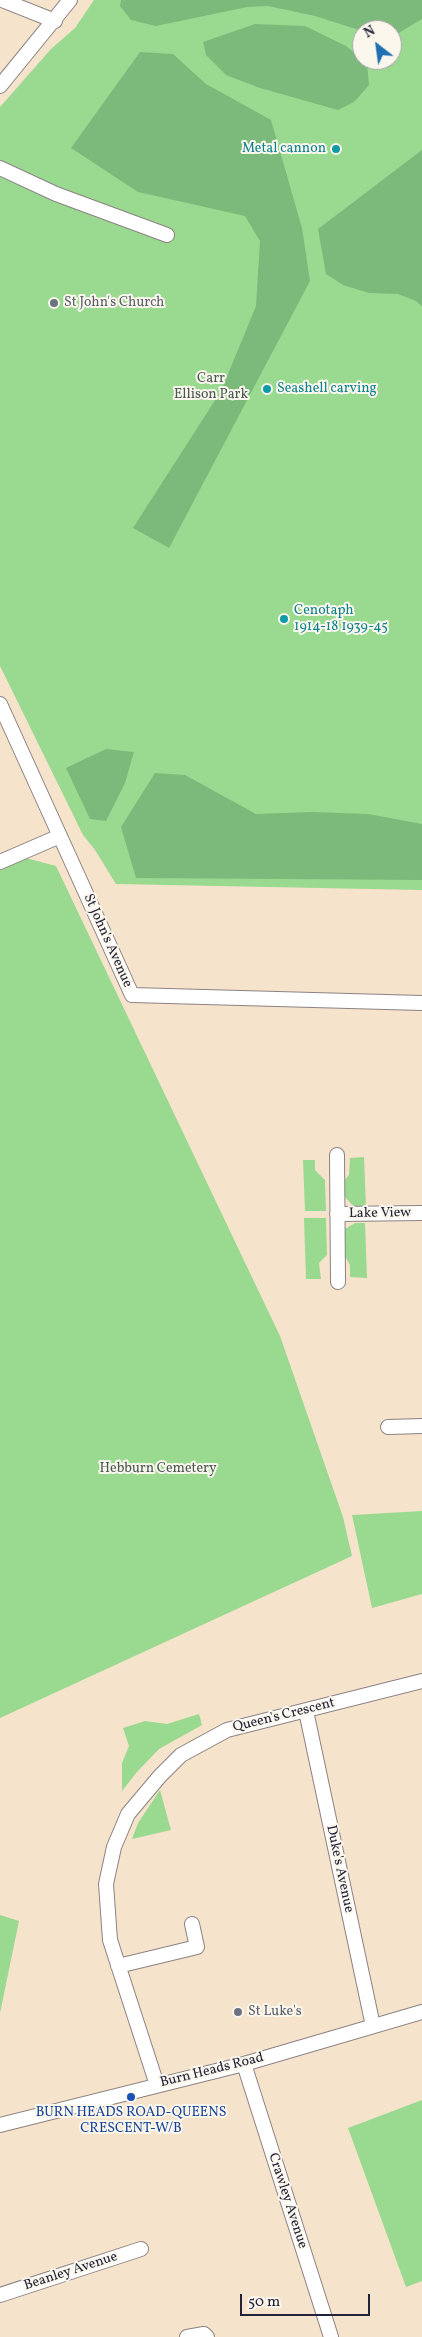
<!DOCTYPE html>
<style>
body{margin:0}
#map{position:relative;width:422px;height:2337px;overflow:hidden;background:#f6e3cb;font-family:Vollkorn,serif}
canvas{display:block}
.north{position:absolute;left:352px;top:20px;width:50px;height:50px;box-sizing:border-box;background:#fbf7ec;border:1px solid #a4a2a5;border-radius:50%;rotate:330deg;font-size:14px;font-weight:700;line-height:20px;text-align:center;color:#22223b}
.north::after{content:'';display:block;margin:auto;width:18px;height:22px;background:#1f6fb2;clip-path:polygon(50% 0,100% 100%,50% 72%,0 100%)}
.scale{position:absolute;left:240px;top:2294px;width:130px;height:22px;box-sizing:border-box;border:2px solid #22223b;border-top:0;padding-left:6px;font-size:15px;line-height:18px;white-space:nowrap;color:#22223b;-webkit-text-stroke:4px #fbf7ec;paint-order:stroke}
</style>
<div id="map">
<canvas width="422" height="2337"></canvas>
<div class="north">N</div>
<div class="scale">50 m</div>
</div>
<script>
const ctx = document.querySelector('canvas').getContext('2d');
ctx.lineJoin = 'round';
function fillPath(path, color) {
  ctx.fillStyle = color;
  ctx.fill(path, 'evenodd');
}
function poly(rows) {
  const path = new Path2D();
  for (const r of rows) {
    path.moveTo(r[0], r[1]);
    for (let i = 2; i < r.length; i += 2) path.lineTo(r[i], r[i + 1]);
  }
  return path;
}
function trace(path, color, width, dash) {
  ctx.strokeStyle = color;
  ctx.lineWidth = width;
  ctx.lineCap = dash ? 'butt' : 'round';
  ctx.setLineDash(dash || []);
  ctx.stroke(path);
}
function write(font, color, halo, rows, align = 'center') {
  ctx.font = font + ' Vollkorn,serif';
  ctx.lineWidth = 4;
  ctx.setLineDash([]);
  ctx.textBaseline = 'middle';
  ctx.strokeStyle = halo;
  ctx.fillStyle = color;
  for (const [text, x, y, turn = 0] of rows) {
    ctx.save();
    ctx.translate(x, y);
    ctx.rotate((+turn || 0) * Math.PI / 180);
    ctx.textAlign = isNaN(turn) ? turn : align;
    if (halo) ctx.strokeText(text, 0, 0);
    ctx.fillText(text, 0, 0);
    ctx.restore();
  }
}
fillPath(poly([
 [94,0,422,0,422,890,116,884,95,850,83,835,0,666,0,107,51,49,75,28],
 [362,30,392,30,392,60,362,60],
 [26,858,56,866,280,1336,343,1517,352,1556,0,1718,0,870],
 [364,1157,366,1207,355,1208,344,1196,343,1182,349,1175,350,1158],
 [303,1160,315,1160,315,1170,325,1180,326,1211,305,1211],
 [304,1218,326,1218,327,1255,319,1263,321,1279,306,1279],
 [355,1223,365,1223,367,1278,350,1277,350,1265,342,1251,341,1239,345,1229],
 [422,1511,422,1594,372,1608,352,1515],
 [199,1714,202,1725,159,1749,137,1772,122,1791,122,1763,129,1746,123,1728,145,1721,167,1724],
 [160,1790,171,1830,132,1839,138,1823],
 [0,1915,19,1921,0,2013],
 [422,2100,422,2281,406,2287,348,2128]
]), '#9ada90');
fillPath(poly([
 [121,0,422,0,422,19,392,37,392,30,362,31,315,16,268,6,247,7,156,26,131,20,120,6],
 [255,24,305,26,346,46,367,63,369,85,354,102,338,110,260,88,226,75,206,55,203,42],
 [140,52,173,54,206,84,271,120,302,228,310,281,169,548,133,528,221,391,256,306,260,241,245,216,138,192,71,148],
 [422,150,422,306,416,301,398,294,369,293,343,285,326,274,318,229],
 [106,749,134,752,125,783,106,821,90,819,66,768],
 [155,773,185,775,256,814,311,812,368,814,422,824,422,880,136,878,121,827]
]), '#7bba7a');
const street = poly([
 [2,0,55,21],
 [0,86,70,0],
 [0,168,56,194,167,235],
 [0,704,132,995,422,1003],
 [0,862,60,836],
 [337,1155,338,1282],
 [337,1214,422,1213],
 [388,1427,422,1426],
 [306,1711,373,2026],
 [118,1966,197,1947,192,1924],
 [244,2064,331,2337],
 [157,2085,110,1940,106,1884,114,1847,128,1814,160,1776,181,1755,227,1730,422,1681],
 [0,2125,244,2064,422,2012],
 [0,2295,141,2249],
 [187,2337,204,2334,207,2337]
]);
trace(street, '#8c8283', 16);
trace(street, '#fff', 14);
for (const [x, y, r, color] of [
 [336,149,5,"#0f9aa8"],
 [54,303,5,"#6b7280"],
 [267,389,5,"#0f9aa8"],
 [284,619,5,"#0f9aa8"],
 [238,2012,5,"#6b7280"],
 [131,2097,5,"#1a4fb4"]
]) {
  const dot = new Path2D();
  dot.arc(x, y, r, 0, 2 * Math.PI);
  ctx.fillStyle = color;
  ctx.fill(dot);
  trace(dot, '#fbf7ec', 2);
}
write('14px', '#0d838f', '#fbf7ec', [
 ["Metal cannon",326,149,"right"],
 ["Seashell carving",277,389],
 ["Cenotaph",294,611],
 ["1914-18 1939-45",294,627]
], 'left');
write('14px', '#5b616d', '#fbf7ec', [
 ["St John's Church",64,303],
 ["St Luke's",248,2012]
], 'left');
write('14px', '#465954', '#fbf7ec', [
 ["Carr",211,379],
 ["Ellison Park",211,395],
 ["Hebburn Cemetery",158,1469]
]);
write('14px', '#22223b', '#fbf7ec', [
 ["St John's Avenue",107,941,66],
 ["Lake View",380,1214,-1],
 ["Queen's Crescent",284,1716,-14],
 ["Duke's Avenue",339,1869,78],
 ["Burn Heads Road",212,2071,-14],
 ["Crawley Avenue",287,2201,72],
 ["Beanley Avenue",71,2272,-18]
]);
write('14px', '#164399', '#fbf7ec', [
 ["BURN HEADS ROAD-QUEENS",131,2113],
 ["CRESCENT-W/B",131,2129]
]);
</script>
